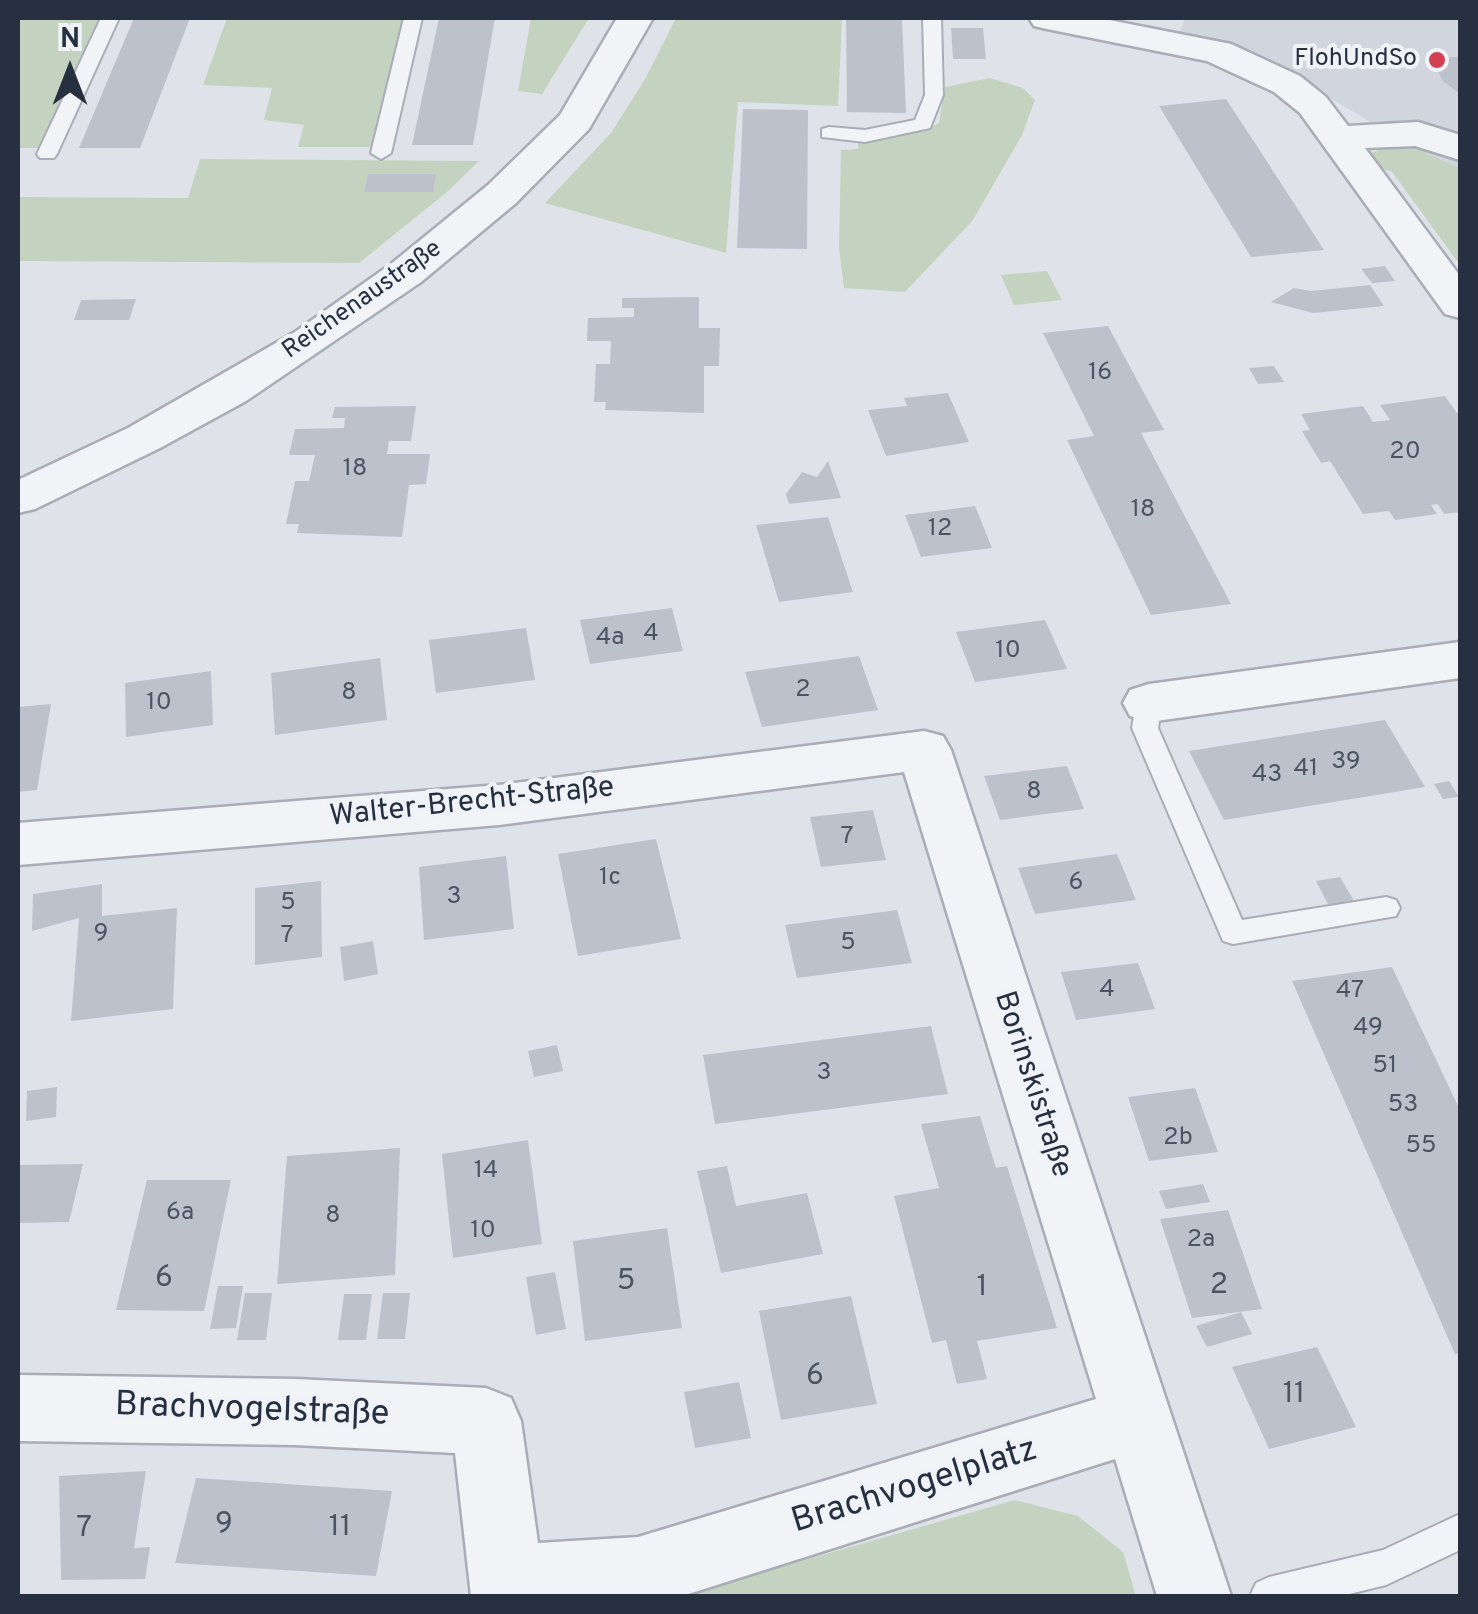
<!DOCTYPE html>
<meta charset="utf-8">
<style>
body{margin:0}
#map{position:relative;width:1478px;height:1614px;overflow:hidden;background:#dfe3e9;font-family:Overpass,sans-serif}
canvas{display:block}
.frame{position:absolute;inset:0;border:20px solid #273040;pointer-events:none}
.north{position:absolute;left:20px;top:20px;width:100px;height:100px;-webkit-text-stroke:8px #eff2f6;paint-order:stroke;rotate:0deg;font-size:28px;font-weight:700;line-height:40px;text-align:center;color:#273040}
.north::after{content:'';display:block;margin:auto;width:35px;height:45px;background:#273040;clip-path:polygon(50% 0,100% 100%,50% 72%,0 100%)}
</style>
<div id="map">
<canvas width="1478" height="1614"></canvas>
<div class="frame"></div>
<div class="north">N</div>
</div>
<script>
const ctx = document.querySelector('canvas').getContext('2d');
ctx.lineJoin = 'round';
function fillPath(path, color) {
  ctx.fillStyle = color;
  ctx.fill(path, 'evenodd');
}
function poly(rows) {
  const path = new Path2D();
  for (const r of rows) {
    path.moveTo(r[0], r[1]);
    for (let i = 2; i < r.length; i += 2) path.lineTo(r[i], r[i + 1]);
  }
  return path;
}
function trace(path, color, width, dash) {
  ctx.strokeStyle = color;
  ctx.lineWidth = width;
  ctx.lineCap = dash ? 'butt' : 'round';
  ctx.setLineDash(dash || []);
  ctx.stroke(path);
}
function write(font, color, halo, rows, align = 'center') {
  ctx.font = font + ' Overpass,sans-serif';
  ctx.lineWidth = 8;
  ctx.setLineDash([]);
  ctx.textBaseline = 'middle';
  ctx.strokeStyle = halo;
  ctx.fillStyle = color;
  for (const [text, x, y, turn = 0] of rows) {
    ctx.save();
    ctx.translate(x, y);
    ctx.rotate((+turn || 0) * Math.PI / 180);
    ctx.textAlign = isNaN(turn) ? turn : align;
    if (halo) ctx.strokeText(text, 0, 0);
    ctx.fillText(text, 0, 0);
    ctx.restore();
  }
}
fillPath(poly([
 [1185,18,1460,18,1460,169,1422,153,1262,57,1179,35]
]), '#d1d5de');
fillPath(poly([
 [18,18,103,18,44,148,18,148],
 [227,18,406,18,376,147,298,147,304,125,264,120,272,88,203,85],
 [531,18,589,18,542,94,518,91],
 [676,18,842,18,838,106,738,102,726,253,545,203,611,133,645,79],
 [990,78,1023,88,1035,100,1022,135,973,220,905,292,844,288,839,248,841,150,858,149,858,142,924,131,939,123,945,87],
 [1397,141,1431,147,1425,153,1460,168,1460,265,1392,172,1373,166,1366,156],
 [200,159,479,161,447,192,359,263,18,261,18,197,188,198],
 [1047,271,1062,300,1014,305,1001,275],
 [1015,1500,1078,1516,1123,1552,1136,1596,679,1596]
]), '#c4d3c0');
fillPath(poly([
 [134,18,190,18,140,148,79,148],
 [439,18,495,18,473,145,412,145],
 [846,18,902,18,906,113,847,112],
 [951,28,983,28,986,59,953,59],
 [1432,57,1460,57,1460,94,1442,80],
 [1226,99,1255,143,1324,250,1251,257,1159,106],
 [743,109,808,110,807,249,737,248],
 [368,174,436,174,433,192,364,192],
 [1385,266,1395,281,1372,283,1361,269],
 [1370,285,1384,306,1313,313,1271,302,1294,288,1311,291],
 [699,297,699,328,720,328,719,366,704,366,704,413,605,410,606,402,594,402,596,364,610,364,611,341,587,341,588,318,634,317,634,308,622,308,622,298],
 [136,299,129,320,74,320,81,300],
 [1108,326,1164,430,1141,433,1231,604,1151,615,1067,440,1094,436,1043,333],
 [1274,366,1284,382,1258,384,1249,368],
 [948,393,969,442,886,456,868,410,907,406,904,398],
 [1445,396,1457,413,1460,412,1460,512,1444,514,1438,504,1431,505,1437,514,1395,520,1389,511,1363,514,1330,461,1321,463,1302,431,1310,430,1301,414,1363,406,1373,422,1390,420,1380,405],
 [416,406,411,441,389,441,387,454,430,454,426,484,409,485,402,537,297,533,299,524,286,524,295,481,309,481,315,455,289,455,295,429,344,428,345,418,332,418,335,407],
 [828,461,841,498,789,504,786,494,802,472,817,477],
 [975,506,992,548,921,557,905,515],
 [828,517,853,592,779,602,756,525],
 [672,608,683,651,590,664,580,620],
 [1045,620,1067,669,975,682,956,632],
 [526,628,535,680,436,693,429,640],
 [859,656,878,710,762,727,745,672],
 [380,658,387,720,275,735,271,673],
 [211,671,213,725,126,737,125,683],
 [51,704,37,790,18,792,18,707],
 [1385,720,1425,787,1224,820,1189,751],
 [1067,766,1084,809,1000,820,984,776],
 [1449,781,1459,797,1443,799,1434,784],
 [873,810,886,860,821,867,810,817],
 [656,839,681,939,578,956,558,854],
 [1117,854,1136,900,1035,914,1018,868],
 [506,856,514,929,424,940,419,867],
 [1340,877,1354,901,1329,906,1316,881],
 [321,881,322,957,255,965,255,888],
 [102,884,102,916,177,908,173,1009,71,1021,79,918,32,931,33,894],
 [897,910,912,963,797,978,785,925],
 [373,941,378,974,344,981,340,947],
 [1138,963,1155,1009,1076,1020,1061,972],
 [1392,967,1460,1110,1460,1353,1455,1354,1292,981],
 [931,1026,948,1094,715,1124,703,1055],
 [557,1045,563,1071,534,1077,528,1051],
 [57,1087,56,1117,26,1121,27,1091],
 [1195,1088,1218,1152,1149,1161,1128,1097],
 [980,1116,996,1168,1007,1166,1057,1328,977,1341,987,1379,957,1384,946,1340,932,1343,894,1196,939,1188,921,1124],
 [528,1140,542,1244,453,1258,442,1154],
 [400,1148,395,1275,277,1284,287,1156],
 [83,1164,69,1222,18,1223,18,1165],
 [727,1166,736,1206,807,1193,823,1254,721,1273,697,1171],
 [147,1180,231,1180,204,1311,116,1310],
 [1203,1184,1210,1202,1166,1209,1159,1191],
 [1228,1210,1262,1309,1192,1318,1160,1219],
 [667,1228,682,1328,585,1341,573,1241],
 [555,1272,566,1329,536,1335,526,1277],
 [218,1286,243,1286,236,1328,210,1329],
 [245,1293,272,1293,266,1340,237,1340],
 [383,1293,410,1293,405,1339,377,1339],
 [344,1294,372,1294,366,1340,338,1340],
 [851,1296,877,1404,781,1420,759,1311],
 [1241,1312,1252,1334,1207,1347,1196,1326],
 [1317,1347,1356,1427,1269,1449,1232,1367],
 [739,1382,751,1438,695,1448,684,1392],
 [146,1471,134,1548,150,1547,145,1579,61,1580,59,1476],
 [196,1478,392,1491,376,1576,175,1563]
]), '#bcc1cc');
const lane = poly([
 [101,18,119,18,57,154,54,158,40,158,37,154,101,18],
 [404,18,422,18,391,153,381,159,371,153,404,18],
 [923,18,941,18,943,95,930,128,865,142,822,137,822,129,829,127,865,130,915,120,925,95,923,18],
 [1149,694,1158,696,1162,703,1158,728,1242,920,1386,897,1396,900,1400,908,1396,916,1233,944,1223,941,1132,728,1136,703,1140,696,1149,694],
 [1460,1514,1460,1550,1386,1585,1341,1596,1250,1596,1256,1583,1269,1577,1383,1550,1460,1514]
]);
const street = poly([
 [617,18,653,18,589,129,516,203,421,282,246,401,160,448,35,509,18,513,18,480,128,428,295,332,391,264,488,185,560,115,617,18],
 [1029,18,1099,18,1231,44,1300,76,1326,97,1348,126,1418,122,1460,135,1460,160,1415,146,1365,148,1460,276,1460,318,1445,314,1300,113,1274,92,1207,61,1047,29,1034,26,1029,18],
 [1460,642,1460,678,1149,722,1130,716,1123,703,1130,690,1149,684,1460,642],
 [924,731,943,736,951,750,1231,1596,1157,1596,1115,1459,682,1596,471,1596,455,1453,295,1445,18,1441,18,1375,295,1379,486,1388,511,1398,521,1421,538,1543,638,1537,1096,1399,904,772,499,825,18,865,18,823,499,785,924,731]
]);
trace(lane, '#a8adb6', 4);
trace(street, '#a8adb6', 5);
fillPath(lane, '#f2f3f7');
fillPath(street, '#f2f3f7');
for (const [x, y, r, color] of [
 [1437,60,10,"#d24052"]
]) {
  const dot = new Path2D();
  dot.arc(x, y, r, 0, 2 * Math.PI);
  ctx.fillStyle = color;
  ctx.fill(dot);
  trace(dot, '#eff2f6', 4);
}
write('25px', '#273040', '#eff2f6', [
 ["FlohUndSo",1417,60]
], 'right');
write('25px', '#273040', '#eff2f6', [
 ["Reichenaustraße",363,301,-35]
]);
write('25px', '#4c5463', null, [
 ["16",1100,374],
 ["20",1405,453],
 ["18",355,470],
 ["18",1143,511],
 ["12",940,530],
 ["4",651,635],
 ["4a",610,639],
 ["10",1008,652],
 ["2",803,691],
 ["8",349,694],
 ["10",159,704],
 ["39",1346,763],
 ["41",1306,770],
 ["43",1267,776],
 ["8",1034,793],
 ["7",847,838],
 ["1c",610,879],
 ["6",1076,884],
 ["3",454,898],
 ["5",288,904],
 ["9",101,935],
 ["7",287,937],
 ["5",848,944],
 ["4",1107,991],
 ["47",1350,992],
 ["49",1368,1029],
 ["51",1385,1067],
 ["3",824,1074],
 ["53",1403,1106],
 ["2b",1178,1139],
 ["55",1421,1147],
 ["14",486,1172],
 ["6a",180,1214],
 ["8",333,1217],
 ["10",483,1232],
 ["2a",1201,1241]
]);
write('30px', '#273040', '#eff2f6', [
 ["Walter-Brecht-Straße",472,804,-6],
 ["Borinskistraße",1031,1085,72]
]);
write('30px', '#4c5463', null, [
 ["6",164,1280],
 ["5",626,1283],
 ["2",1219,1287],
 ["1",982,1289],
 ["6",815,1378],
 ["11",1294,1396],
 ["9",224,1526],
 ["11",340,1529],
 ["7",84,1530]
]);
write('35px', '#273040', '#eff2f6', [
 ["Brachvogelstraße",252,1412,2],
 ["Brachvogelplatz",915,1488,-17]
]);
</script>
